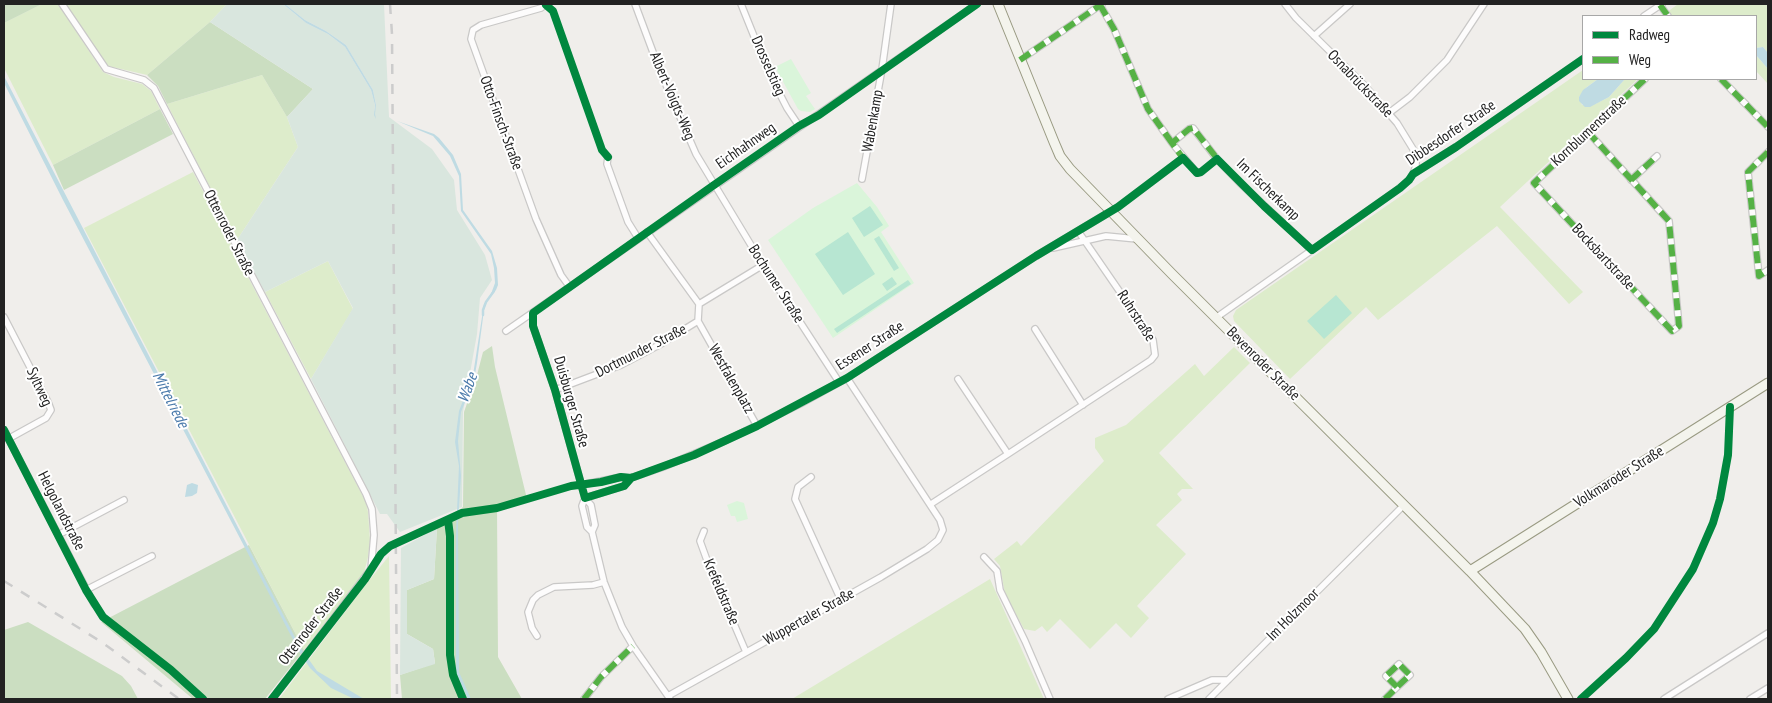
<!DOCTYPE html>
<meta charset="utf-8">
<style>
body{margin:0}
#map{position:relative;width:1772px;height:703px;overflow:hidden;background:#f0eeeb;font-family:"PT Sans Narrow",sans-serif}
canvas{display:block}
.frame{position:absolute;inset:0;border:5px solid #222;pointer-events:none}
.legend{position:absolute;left:1582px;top:15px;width:175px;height:65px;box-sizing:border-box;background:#fff;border:1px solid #a7a7a7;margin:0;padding:6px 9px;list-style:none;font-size:15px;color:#222}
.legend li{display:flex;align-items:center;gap:10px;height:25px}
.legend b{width:25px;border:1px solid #a7a7a7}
</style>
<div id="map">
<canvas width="1772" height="703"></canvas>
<div class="frame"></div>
<ul class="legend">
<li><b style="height:6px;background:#00873e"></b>Radweg</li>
<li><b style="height:6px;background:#55b145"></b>Weg</li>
</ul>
</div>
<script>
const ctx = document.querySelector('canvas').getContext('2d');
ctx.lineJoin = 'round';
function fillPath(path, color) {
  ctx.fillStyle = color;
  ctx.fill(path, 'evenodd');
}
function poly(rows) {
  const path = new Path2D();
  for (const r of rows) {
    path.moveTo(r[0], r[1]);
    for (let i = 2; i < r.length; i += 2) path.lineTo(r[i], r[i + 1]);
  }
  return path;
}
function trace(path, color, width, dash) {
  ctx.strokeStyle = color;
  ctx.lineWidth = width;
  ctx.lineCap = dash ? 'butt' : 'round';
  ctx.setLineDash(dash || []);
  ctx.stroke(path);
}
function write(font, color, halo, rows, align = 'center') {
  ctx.font = font + ' "PT Sans Narrow",sans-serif';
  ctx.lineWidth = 4;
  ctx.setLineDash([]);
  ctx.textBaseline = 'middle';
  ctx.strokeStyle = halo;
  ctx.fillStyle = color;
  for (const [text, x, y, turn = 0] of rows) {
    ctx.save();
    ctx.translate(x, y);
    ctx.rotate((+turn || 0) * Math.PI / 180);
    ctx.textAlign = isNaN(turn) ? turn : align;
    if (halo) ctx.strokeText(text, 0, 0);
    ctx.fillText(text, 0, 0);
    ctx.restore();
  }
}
fillPath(poly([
 [42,4,58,4,103,72,114,77,142,84,151,91,160,109,53,165,4,68,4,23],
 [65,4,227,4,210,22,147,75,108,66],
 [1678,4,1768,4,1768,53,1763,47,1756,48,1756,16,1668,16,1666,13],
 [1756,55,1768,69,1768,84,1756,71],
 [1583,70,1583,79,1598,79,1587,87,1579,97,1582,105,1595,104,1609,97,1625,79,1638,79,1500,207,1583,292,1569,304,1497,226,1378,320,1366,307,1290,379,1234,321,1233,316,1236,310],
 [262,75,287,117,298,147,237,240,167,104],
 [193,172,357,485,366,502,368,512,370,540,368,557,364,573,304,650,84,228],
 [328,261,353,309,311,379,265,292],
 [1234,347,1250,363,1159,453,1193,489,1182,489,1177,494,1182,500,1156,525,1186,554,1137,606,1149,618,1131,638,1116,623,1090,649,1060,619,1047,632,1042,626,1035,631,1024,629,1005,594,1000,566,994,559,1017,541,1021,546,1104,461,1095,448,1095,438,1126,425,1195,364,1204,376],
 [389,556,391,699,279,699,367,583],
 [990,579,1044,699,792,699]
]), '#ddeccb');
fillPath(poly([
 [4,4,42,4,4,23],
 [210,22,313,89,287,117,262,75,167,104,158,86,147,75],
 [160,109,173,134,64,190,53,165],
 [492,346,495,367,527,499,497,508,498,657,522,699,466,699,464,696,453,699,402,699,400,675,435,663,433,649,407,634,407,590,434,579,437,528,463,507,464,412,477,375,483,352],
 [249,545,304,650,265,699,193,699,101,622],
 [28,622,122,676,131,686,138,699,4,699,4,630]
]), '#cbdec1');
fillPath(poly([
 [227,4,283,4,306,23,328,34,345,47,371,90,375,105,374,113,376,105,373,90,346,45,326,31,305,20,285,4,384,4,389,117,432,149,454,180,457,210,485,255,492,280,480,298,477,334,463,412,462,507,400,532,387,514,380,514,311,379,353,308,328,261,265,292,237,240,298,147,287,117,313,89,210,22],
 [437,528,434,579,407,590,407,634,433,649,435,664,400,675,401,548]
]), '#d9e6de');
fillPath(poly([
 [791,59,811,93,806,96,815,109,810,112,801,111,798,109,775,67],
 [857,183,877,207,889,226,881,232,914,283,833,338,768,240,813,208],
 [737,501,744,503,748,519,737,522,735,516,731,516,727,505]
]), '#daf5da');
fillPath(poly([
 [870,206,883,225,864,237,852,218],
 [848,232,875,274,843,295,815,254],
 [879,236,899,268,894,271,874,239],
 [892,277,897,284,887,291,882,284],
 [908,280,911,284,837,333,834,329],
 [1336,295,1352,313,1324,339,1307,321]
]), '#b7e6d2');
fillPath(poly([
 [283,4,285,4,305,20,326,31,346,45,373,90,376,105,375,114,376,119,384,120,376,119,374,115,375,105,371,90,345,47,328,34,306,23],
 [1763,47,1768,53,1768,69,1756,55,1756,48],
 [4,76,300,647,317,671,364,699,352,698,331,688,310,668,300,653,63,200,4,83],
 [1598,79,1625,79,1609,97,1590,107,1585,107,1579,101,1579,97,1583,90],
 [397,121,434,134,439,138,453,155,461,174,463,210,492,251,497,268,498,285,496,290,487,301,484,310,477,363,474,380,461,412,458,441,461,476,458,523,459,672,471,699,468,699,456,674,456,533,459,466,455,442,459,411,473,375,484,304,491,294,495,283,494,268,491,254,461,211,459,176,450,156,433,136],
 [192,483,198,485,197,493,192,496,185,497,187,485]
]), '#bfdbe3');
trace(poly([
 [483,315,483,310,486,302,494,291]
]), '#bfdbe3', 2.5);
const street = poly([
 [62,4,106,69,144,80,154,88,366,494,372,509,374,535,371,569,272,699],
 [546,4,541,8,481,25,473,30,471,39,536,219,561,275,569,286],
 [635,4,660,71,696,154,763,265,839,382],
 [741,4,768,71,787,108,799,126],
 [1285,4,1296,18,1363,84,1397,123,1413,149,1416,156,1416,166,1413,174],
 [1100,5,1114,29,1148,109,1172,143],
 [1660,5,1668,16],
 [1644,16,1662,4],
 [1314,36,1350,4],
 [1020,60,1102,4],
 [1721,79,1768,127],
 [1389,113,1410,97,1447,60,1484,4],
 [1588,132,1669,221,1679,326,1672,331,1534,183,1645,79],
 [1768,152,1748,172,1759,276,1768,270],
 [608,157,607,164,628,222,638,238],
 [1217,159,1201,172,1197,173,1172,143,1189,129,1193,128,1217,159,1240,183,1312,250],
 [862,179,882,69,891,4],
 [1631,180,1657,156],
 [647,232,699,304,698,321,757,426],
 [1053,248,1106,236,1137,239],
 [699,304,763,265],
 [533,313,533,326,555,390,585,498,591,505,595,525,592,532],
 [4,317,48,402,51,410,46,418,8,439],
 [1217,317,1400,188,1409,180,1413,174,1456,147,1583,59],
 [1035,329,1083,405],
 [506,331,977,4],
 [958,379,1008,454],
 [555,390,621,365,659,345,698,321],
 [4,430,94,604],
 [811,477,798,487,795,499,841,600],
 [581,485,621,477,631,478,663,467,727,440,800,404,847,378,1036,256,1118,207,1183,158],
 [585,498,582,506,587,527,592,532,604,582,622,627,633,646,670,699],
 [585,498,624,486,631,478],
 [931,504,1008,454,1151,360,1155,355,1153,340,1078,231],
 [704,531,700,541,708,563,746,652],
 [58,535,124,500],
 [984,557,997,571,1000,590,1025,641,1050,699],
 [86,590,152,556],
 [537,636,532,628,528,612,533,600,538,595,554,587,593,585,604,582],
 [668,696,881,577,927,549,938,540,943,530,940,520,847,378],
 [584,699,601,677,633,646],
 [1168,699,1212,680,1228,680],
 [1209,699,1404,505],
 [1385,699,1397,687,1410,675,1399,664,1386,676,1397,687],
 [1664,699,1768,633],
 [1750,699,1768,688]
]);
const secondary = poly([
 [998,4,1054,142,1060,156,1070,169,1172,274,1470,571,1525,629,1541,652,1568,699],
 [1470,571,1768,383]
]);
trace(street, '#c9c8c7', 8);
trace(secondary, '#999a82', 11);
trace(street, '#fdfcfc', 5.5);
trace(secondary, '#f4f4ed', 9);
trace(poly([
 [390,4,392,34,397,699],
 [4,581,103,643,179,699]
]), '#ccc', 2.5, [10, 10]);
trace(poly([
 [1100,5,1114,29,1148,109,1172,143],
 [1660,5,1668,16],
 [1020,60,1102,4],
 [1721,79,1768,127],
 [1588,132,1669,221,1679,326,1672,331,1534,183,1645,79],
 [1768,152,1748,172,1759,276,1768,270],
 [1185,161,1172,143,1189,129,1193,128,1219,161],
 [1631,180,1657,156],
 [584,699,601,677,633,646],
 [1385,699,1397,687,1410,675,1399,664,1386,676,1397,687]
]), '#55b145', 6, [12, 6]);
trace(poly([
 [546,5,553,11,602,150,608,157],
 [4,430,86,590,103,617,171,670,203,699],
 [631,478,624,486,585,498,555,390,533,326,533,313,714,185,799,126,819,115,977,4],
 [448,520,450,536,450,655,453,675,463,699],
 [272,699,365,579,381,554,390,546,462,513,497,508,571,486,601,482,621,477,631,478,694,455,757,426,847,378,1036,256,1118,207,1183,158,1197,173,1201,172,1217,159,1264,206,1312,250,1400,188,1409,180,1413,174,1456,147,1583,59],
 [1581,699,1626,658,1654,629,1693,569,1713,523,1720,499,1728,455,1730,407]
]), '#00873e', 8);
write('15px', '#222', '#fff', [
 ["Drosselstieg",768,66,66],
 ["Osnabrückstraße",1360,84,46],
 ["Albert-Voigts-Weg",672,96,67],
 ["Wabenkamp",873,121,-80],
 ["Otto-Finsch-Straße",501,123,70],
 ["Kornblumenstraße",1589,131,-43],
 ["Dibbesdorfer Straße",1451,133,-34],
 ["Eichhahnweg",746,146,-35],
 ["Im Fischerkamp",1268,190,44],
 ["Ottenroder Straße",229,233,63],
 ["Bocksbartstraße",1603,257,47],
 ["Bochumer Straße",776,284,57],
 ["Ruhrstraße",1136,316,57],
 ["Essener Straße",870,346,-33],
 ["Dortmunder Straße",641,351,-27],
 ["Bevenroder Straße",1263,364,45],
 ["Westfalenplatz",731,379,60],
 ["Syltweg",39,387,65],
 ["Duisburger Straße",571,402,74],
 ["Volkmaroder Straße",1619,477,-32],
 ["Helgolandstraße",61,511,63],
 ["Krefeldstraße",721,592,67],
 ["Im Holzmoor",1293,615,-45],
 ["Wuppertaler Straße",809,617,-29],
 ["Ottenroder Straße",311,626,-52]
]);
write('italic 16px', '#4a7aab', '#fff', [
 ["Wabe",468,388,-70],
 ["Mittelriede",170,400,63]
]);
</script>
